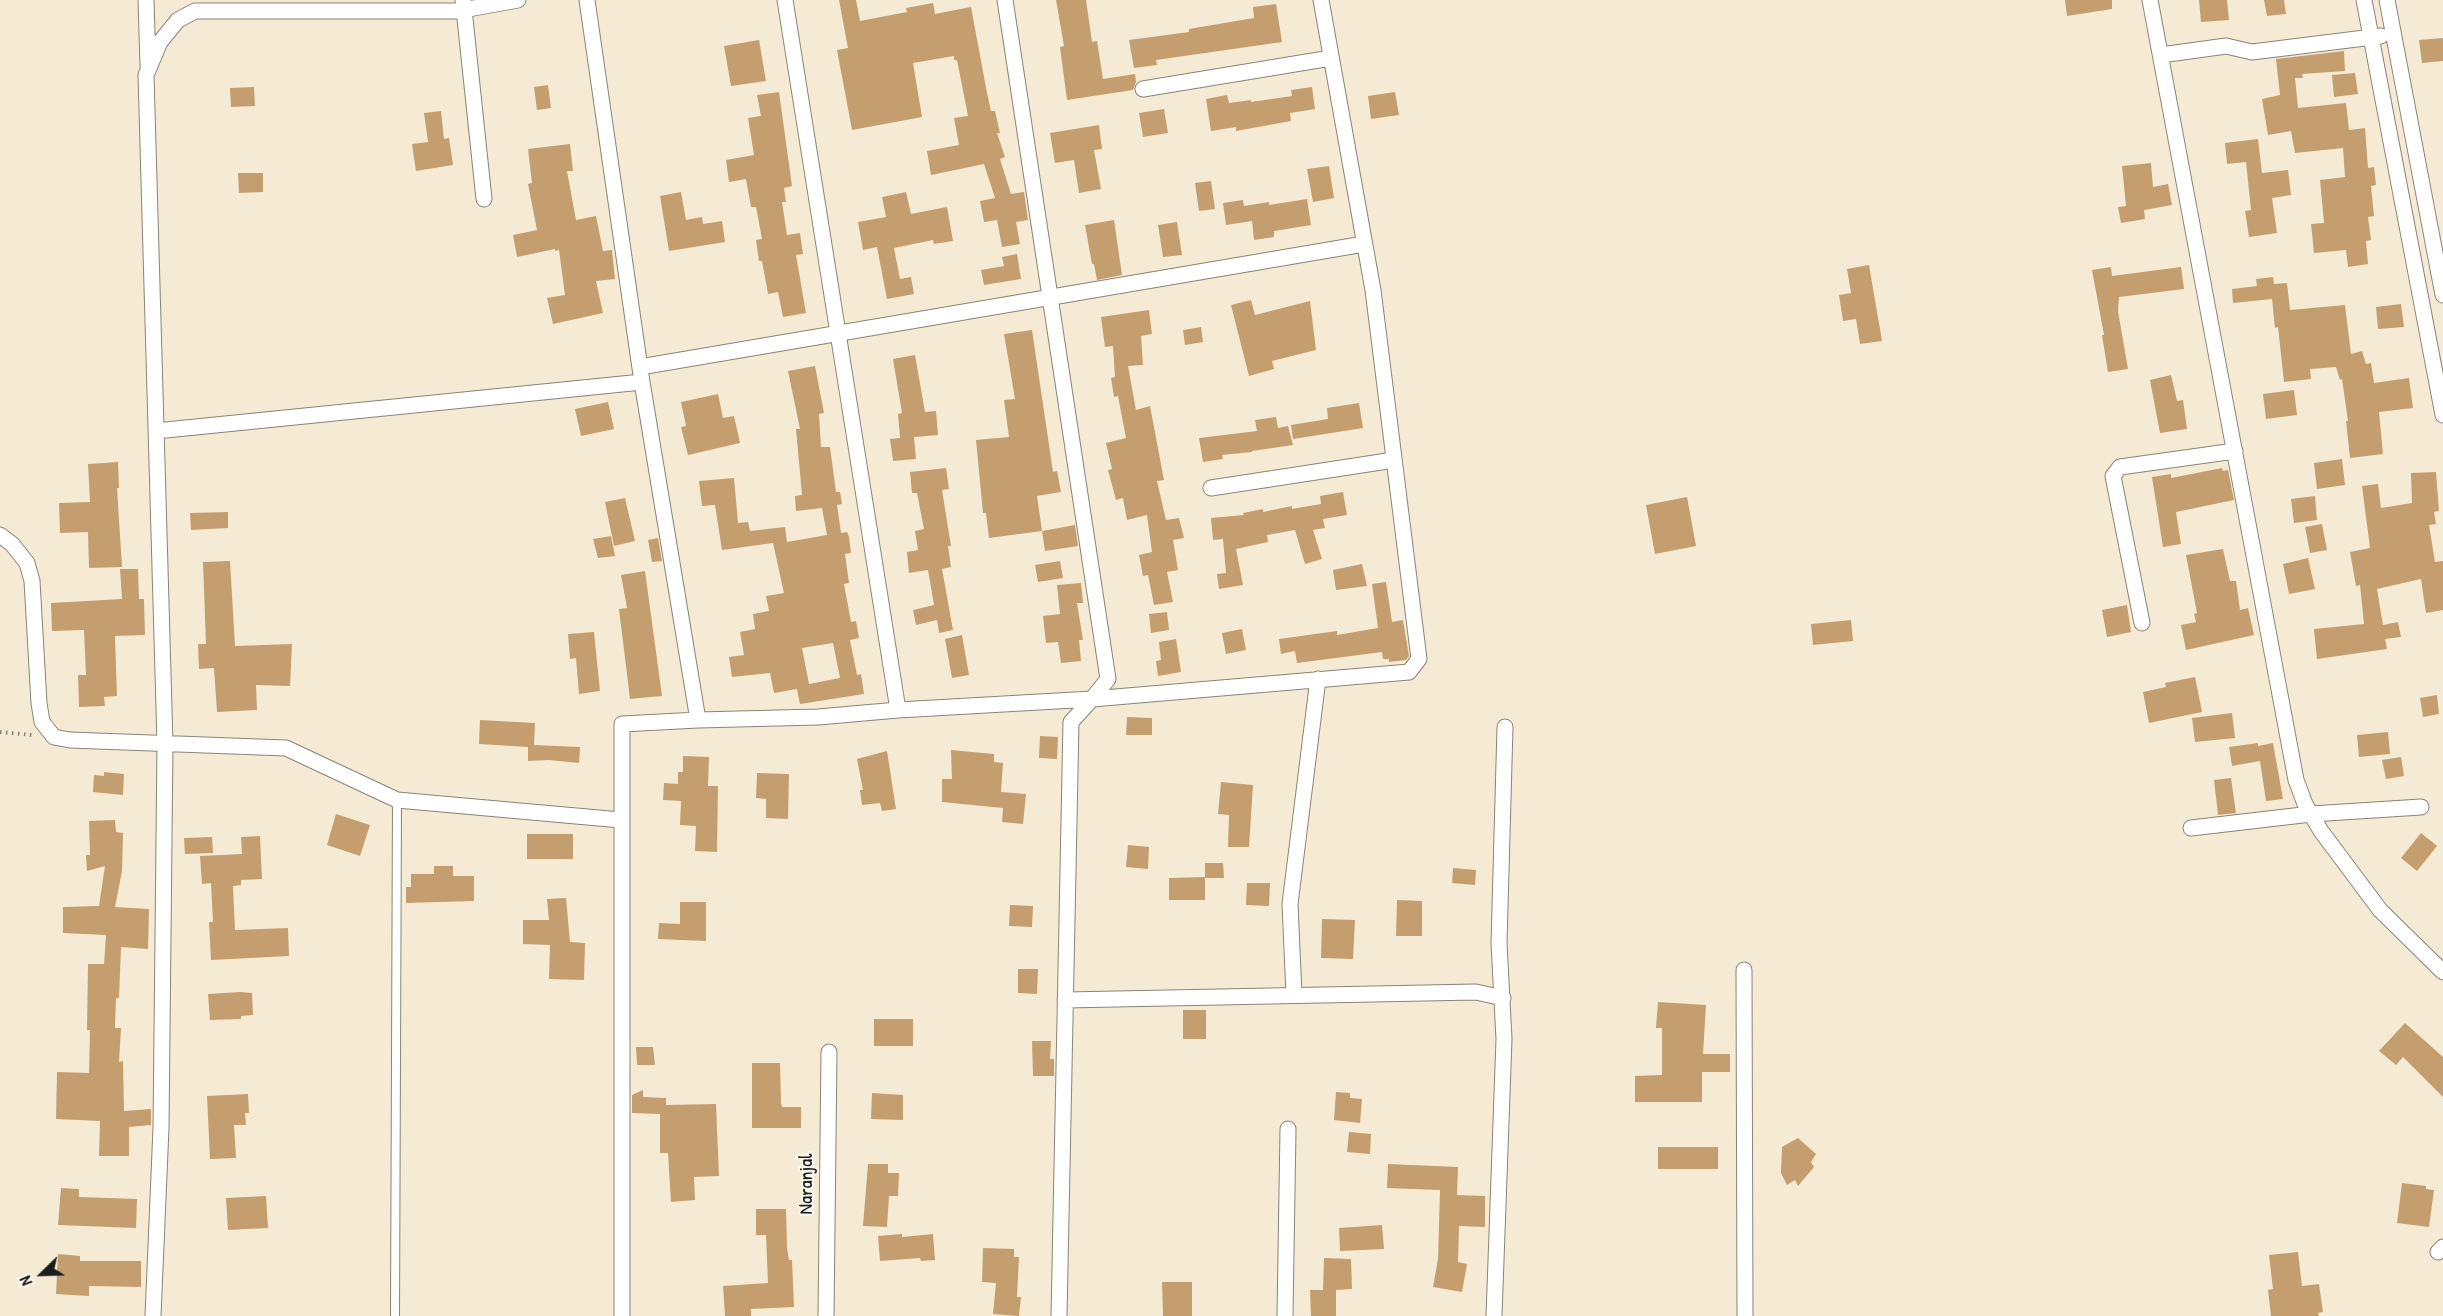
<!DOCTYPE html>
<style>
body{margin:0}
#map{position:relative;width:2443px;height:1316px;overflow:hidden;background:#f5ebd5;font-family:"Patrick Hand",sans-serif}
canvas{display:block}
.north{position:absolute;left:12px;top:1244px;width:60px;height:60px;-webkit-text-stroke:4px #fbf7ec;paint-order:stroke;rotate:247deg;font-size:16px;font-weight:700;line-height:24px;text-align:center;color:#1c1c1c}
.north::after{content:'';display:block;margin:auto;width:21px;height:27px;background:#1c1c1c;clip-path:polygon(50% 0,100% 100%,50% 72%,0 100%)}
</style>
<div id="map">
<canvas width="2443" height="1316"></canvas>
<div class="north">N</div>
</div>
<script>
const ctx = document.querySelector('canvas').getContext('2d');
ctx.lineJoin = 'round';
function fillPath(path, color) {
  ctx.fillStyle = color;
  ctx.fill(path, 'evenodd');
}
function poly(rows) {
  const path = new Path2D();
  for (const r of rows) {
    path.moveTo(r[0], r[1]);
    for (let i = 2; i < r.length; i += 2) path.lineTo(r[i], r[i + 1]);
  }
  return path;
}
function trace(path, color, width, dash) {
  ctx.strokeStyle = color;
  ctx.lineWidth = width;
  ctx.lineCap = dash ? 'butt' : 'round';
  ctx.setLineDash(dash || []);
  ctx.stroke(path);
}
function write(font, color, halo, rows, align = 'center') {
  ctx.font = font + ' "Patrick Hand",sans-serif';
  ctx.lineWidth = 4.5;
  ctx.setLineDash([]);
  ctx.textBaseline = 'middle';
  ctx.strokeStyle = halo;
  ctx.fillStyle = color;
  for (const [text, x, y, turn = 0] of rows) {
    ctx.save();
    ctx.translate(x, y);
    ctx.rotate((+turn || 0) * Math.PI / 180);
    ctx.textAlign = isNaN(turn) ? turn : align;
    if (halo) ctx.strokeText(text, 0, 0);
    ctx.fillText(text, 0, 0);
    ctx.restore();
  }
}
fillPath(poly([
 [839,0,856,0,860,21,907,12,906,8,933,3,935,14,971,7,987,93,991,111,995,111,1000,133,997,133,1005,157,1000,159,1011,194,1024,192,1028,220,1016,222,1020,244,1002,247,997,220,984,222,980,201,995,198,984,164,931,175,927,151,959,145,954,118,968,116,957,60,954,60,954,56,913,63,922,117,852,130,837,50,848,48],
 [1056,0,1086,0,1092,42,1097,41,1103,79,1135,74,1136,82,1133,90,1067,100,1060,47,1064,46],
 [2065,0,2112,0,2112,9,2067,16],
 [2199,0,2227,0,2229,20,2201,22],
 [2264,0,2284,0,2286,14,2267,16],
 [1276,4,1282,42,1156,60,1157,65,1134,68,1129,40,1189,32,1189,29,1254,18,1253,7],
 [2443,38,2443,61,2422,63,2419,40],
 [759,40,766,81,731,86,724,46],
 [2344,51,2345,71,2302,74,2303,78,2295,78,2298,108,2346,103,2349,130,2365,128,2368,168,2374,167,2376,185,2371,186,2374,216,2368,217,2371,240,2366,241,2368,264,2348,267,2346,250,2314,253,2311,224,2324,223,2320,180,2345,177,2343,148,2295,153,2291,131,2268,135,2262,99,2280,95,2276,59],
 [2355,73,2358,94,2334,97,2332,75],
 [548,85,551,108,537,110,534,87],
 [254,87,255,106,231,107,230,88],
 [1312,87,1315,109,1290,113,1291,121,1236,131,1236,127,1211,131,1206,99,1227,95,1229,103,1251,100,1251,102,1292,96,1291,90],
 [779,92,792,186,784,188,786,202,782,202,787,235,800,233,803,254,796,255,806,313,783,317,778,292,768,294,762,261,759,261,756,240,762,239,756,207,751,207,746,179,729,182,726,160,754,155,748,118,761,116,757,95],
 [1395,92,1399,115,1371,119,1368,96],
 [1164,109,1168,133,1143,137,1139,113],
 [441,111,444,139,449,138,453,165,416,171,412,144,428,142,424,113],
 [1099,125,1102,149,1094,150,1101,189,1079,193,1074,160,1055,163,1050,133],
 [2258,139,2262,173,2288,170,2291,195,2272,198,2277,233,2249,237,2245,211,2251,210,2246,162,2227,164,2225,143],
 [570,144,573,171,567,171,576,220,596,216,603,251,612,250,615,279,596,281,603,313,553,324,547,298,565,295,559,250,555,251,555,249,517,257,513,235,537,230,528,184,532,183,528,149],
 [2151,163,2153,187,2168,184,2172,205,2144,210,2145,219,2121,223,2118,207,2126,206,2122,166],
 [1329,166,1334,198,1313,202,1307,169],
 [238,173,263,173,263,192,239,193],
 [1211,181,1215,209,1199,211,1195,183],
 [681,192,686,220,702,217,703,224,722,221,725,242,669,251,660,196],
 [906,192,911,214,947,207,953,241,934,244,933,240,894,248,900,279,911,277,914,294,887,299,877,247,863,250,858,222,886,217,882,197],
 [1307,199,1311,225,1274,231,1274,237,1254,240,1252,221,1226,225,1223,203,1243,200,1244,206,1269,202,1269,205],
 [1114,220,1122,275,1097,280,1094,264,1092,264,1085,225],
 [1177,222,1182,255,1163,257,1158,225],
 [1017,254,1021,279,984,285,981,270,1004,266,1002,257],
 [1869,265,1882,341,1860,344,1856,319,1843,321,1839,295,1851,293,1847,269],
 [2111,267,2112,276,2181,267,2184,289,2119,297,2118,311,2128,369,2108,372,2102,335,2104,335,2092,270],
 [2273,277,2274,284,2287,283,2290,310,2345,305,2351,354,2362,351,2366,364,2371,363,2374,383,2409,378,2413,408,2379,412,2383,454,2350,458,2346,421,2348,421,2342,379,2340,380,2336,367,2310,369,2311,379,2284,382,2278,327,2275,328,2272,299,2233,303,2232,289,2257,286,2256,279],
 [1251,300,1255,315,1310,301,1316,350,1272,361,1274,369,1249,376,1231,305],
 [2401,304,2404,327,2378,329,2376,307],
 [1149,310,1152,334,1141,336,1143,365,1128,366,1136,410,1150,406,1164,480,1157,481,1166,520,1179,518,1184,538,1173,540,1178,570,1167,572,1173,602,1154,605,1148,575,1143,576,1139,555,1152,552,1147,515,1127,520,1123,498,1116,500,1108,470,1112,469,1106,443,1126,438,1118,396,1114,397,1111,378,1115,377,1113,346,1105,347,1101,317],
 [1201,327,1203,342,1185,345,1183,330],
 [1032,330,1053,472,1057,471,1061,492,1037,496,1042,531,989,538,986,513,983,513,976,440,1009,437,1004,400,1015,399,1004,334],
 [915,355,925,412,936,411,938,435,914,437,916,459,893,461,890,439,900,438,898,414,902,413,893,359],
 [815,366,824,413,819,414,821,447,830,447,836,492,840,492,842,504,837,505,841,533,847,532,849,537,851,553,845,554,849,583,844,584,851,622,856,621,859,638,850,640,857,675,861,674,864,694,800,704,797,689,774,693,770,673,732,677,729,657,744,655,740,632,755,629,753,614,769,611,766,596,784,593,773,543,722,550,715,505,702,506,699,481,734,478,738,523,748,522,750,531,785,527,787,542,827,535,822,508,796,511,795,496,802,495,796,429,800,429,788,371],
 [833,643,840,678,809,684,802,648],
 [2171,375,2177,401,2183,400,2187,429,2160,433,2150,380],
 [2294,390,2297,415,2266,419,2263,394],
 [718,394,723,418,734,416,740,443,688,455,681,427,686,426,681,402],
 [608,402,614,429,581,436,575,409],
 [1359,403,1363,428,1293,439,1291,425,1328,419,1327,408],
 [1276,417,1278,428,1288,426,1293,445,1252,451,1252,452,1222,455,1223,459,1203,462,1199,438,1257,431,1255,420],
 [2342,459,2345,485,2317,489,2314,463],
 [118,462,119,488,117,488,122,567,89,568,88,532,60,533,59,503,90,502,88,464],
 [946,468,949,489,942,490,951,546,948,546,951,567,942,569,953,630,939,633,937,620,916,625,913,610,934,605,928,570,909,573,907,552,918,550,915,531,924,529,917,493,912,493,910,472],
 [2222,468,2223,471,2228,470,2234,500,2176,512,2181,544,2163,547,2152,477,2171,474,2171,478],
 [2436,472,2439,511,2434,512,2436,524,2429,525,2435,562,2443,561,2443,610,2426,613,2421,579,2377,589,2383,625,2398,622,2401,637,2385,639,2387,649,2317,659,2314,629,2364,624,2360,585,2356,586,2350,552,2370,548,2362,486,2378,484,2381,508,2412,503,2411,473],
 [1343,492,1347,515,1323,519,1325,528,1313,530,1322,559,1305,564,1295,530,1267,535,1268,542,1236,549,1243,585,1219,589,1217,574,1226,573,1223,539,1213,540,1211,518,1244,515,1243,513,1263,509,1263,512,1292,506,1292,509,1321,504,1320,496],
 [2315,496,2317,520,2294,523,2291,499],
 [1687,497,1696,546,1655,554,1646,505],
 [625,498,635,541,614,546,605,502],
 [228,512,228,528,191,530,190,513],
 [2322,524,2327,550,2310,553,2305,527],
 [1075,525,1078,546,1045,551,1042,531],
 [611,536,615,556,598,558,593,539],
 [658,538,662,561,652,562,648,540],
 [2223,549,2230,581,2236,581,2240,610,2248,608,2254,635,2186,650,2181,625,2196,622,2194,614,2197,613,2186,555],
 [2308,558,2315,589,2289,594,2283,564],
 [230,561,235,646,292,644,290,686,256,685,257,710,217,712,214,668,199,669,198,644,206,644,203,562],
 [1060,561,1063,578,1038,582,1035,565],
 [1362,564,1367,586,1336,590,1333,570],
 [120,569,138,569,139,599,144,599,145,635,115,636,117,696,104,697,105,706,79,707,78,675,86,675,84,630,52,631,51,603,122,599],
 [645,571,662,696,630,699,619,609,627,608,621,575],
 [1386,582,1392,622,1403,620,1409,656,1406,660,1389,662,1389,659,1383,659,1382,652,1297,663,1295,651,1281,654,1279,639,1337,631,1337,635,1378,628,1372,584],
 [1081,583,1083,603,1077,603,1083,640,1079,640,1081,661,1061,663,1058,642,1046,643,1043,616,1060,614,1057,585],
 [2127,605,2131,632,2107,637,2102,610],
 [1167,612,1169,630,1151,633,1149,614],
 [1851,620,1853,641,1813,645,1811,624],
 [1242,629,1246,650,1226,654,1222,633],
 [594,632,600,691,579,694,576,658,570,659,568,634],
 [962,635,969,675,952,678,945,639],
 [1176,639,1181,672,1158,676,1156,661,1161,660,1159,642],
 [2195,677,2202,712,2149,723,2143,692,2166,687,2165,683],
 [2437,695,2439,714,2423,717,2420,698],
 [2232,713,2235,738,2195,742,2192,718],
 [1127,717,1152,718,1152,735,1126,735],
 [480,720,535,723,534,745,580,747,579,763,549,760,528,761,528,747,479,744],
 [2388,732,2390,754,2359,757,2357,735],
 [1040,736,1058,737,1057,759,1039,758],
 [2258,743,2258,746,2273,743,2283,799,2266,801,2260,761,2232,766,2229,747],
 [951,750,994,754,994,762,1003,763,1001,792,1026,794,1023,824,1002,822,1003,808,942,802,942,779,952,779],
 [887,751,896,809,882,811,880,803,862,805,860,790,863,790,857,759],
 [683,756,709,757,708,786,718,786,717,852,695,851,696,826,680,825,681,801,663,800,664,783,678,784,678,772,683,772],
 [2401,757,2404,776,2386,779,2382,760],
 [104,772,124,774,123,795,93,792,94,775,104,776],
 [757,773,789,774,788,819,766,818,766,799,756,798],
 [2231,778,2236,813,2218,815,2214,780],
 [1221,782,1253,785,1249,847,1228,847,1229,815,1218,814],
 [336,814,370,825,360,856,327,845],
 [115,820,116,832,123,833,122,871,115,907,149,909,148,949,121,947,119,998,116,998,115,1028,121,1028,119,1062,123,1061,124,1111,151,1109,151,1125,129,1127,129,1156,99,1156,100,1121,56,1119,57,1072,89,1073,90,1030,87,1030,88,964,104,964,106,935,63,933,63,907,99,906,105,866,87,871,86,855,90,855,89,821],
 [2421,833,2437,846,2417,871,2401,858],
 [527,834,573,834,573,859,527,859],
 [260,836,262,879,241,880,241,885,233,886,235,930,288,928,289,956,211,960,209,922,213,922,211,883,202,884,200,856,242,854,241,837],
 [212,837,213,853,185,854,184,838],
 [1128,845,1149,847,1148,869,1126,867],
 [1205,863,1223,863,1224,878,1205,878,1205,900,1169,900,1169,878,1205,877],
 [434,866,453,866,453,876,474,876,474,901,406,903,406,887,411,887,411,874,434,874],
 [1453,868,1476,870,1475,885,1452,883],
 [1247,883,1270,883,1269,906,1246,905],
 [566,898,570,942,585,943,584,980,549,979,550,945,523,944,523,920,549,920,547,899],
 [1397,900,1422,901,1422,936,1396,936],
 [680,902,706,902,706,941,658,939,659,923,680,924],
 [1010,905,1033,906,1032,927,1009,926],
 [1322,919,1355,920,1353,959,1321,958],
 [1018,969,1038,969,1037,994,1018,993],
 [240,992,252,993,253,1015,241,1016,241,1019,210,1020,208,994],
 [1658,1002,1706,1005,1703,1054,1730,1054,1730,1072,1702,1072,1702,1102,1635,1102,1635,1076,1662,1075,1662,1028,1656,1028],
 [1183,1010,1206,1010,1206,1039,1183,1039],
 [874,1019,913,1019,913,1046,874,1046],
 [2405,1023,2443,1057,2443,1097,2403,1057,2396,1065,2379,1051],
 [1032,1041,1051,1041,1050,1059,1054,1059,1054,1076,1033,1076],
 [636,1047,653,1047,655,1065,637,1065],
 [752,1063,780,1063,781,1103,782,1107,801,1107,801,1128,752,1128],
 [643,1090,643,1097,666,1098,666,1105,716,1104,719,1176,694,1177,695,1200,671,1202,668,1153,660,1153,660,1114,632,1113,632,1095],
 [1336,1092,1350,1093,1350,1098,1362,1099,1360,1123,1334,1120],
 [872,1093,903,1095,903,1120,871,1119],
 [248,1094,249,1113,245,1113,246,1125,234,1125,236,1158,210,1159,207,1096],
 [1349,1132,1371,1134,1370,1154,1347,1152],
 [1798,1138,1816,1154,1811,1162,1814,1167,1798,1186,1795,1180,1787,1185,1781,1173,1782,1147],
 [1658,1147,1718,1147,1718,1169,1658,1169],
 [868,1164,888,1164,888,1173,899,1173,898,1196,889,1196,887,1227,863,1226],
 [1388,1164,1458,1167,1457,1195,1485,1196,1485,1227,1459,1226,1458,1262,1467,1264,1462,1292,1433,1287,1438,1259,1440,1190,1387,1188],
 [2402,1183,2426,1186,2426,1189,2434,1190,2429,1227,2397,1223],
 [61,1188,79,1189,79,1197,137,1199,136,1228,58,1225],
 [266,1196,268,1228,228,1230,226,1198],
 [756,1209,786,1209,787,1248,789,1260,792,1260,794,1307,751,1309,751,1316,725,1316,723,1286,768,1283,766,1235,756,1235],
 [1382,1225,1384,1249,1340,1251,1339,1228],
 [902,1234,902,1237,933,1234,935,1260,921,1261,920,1258,880,1261,878,1236],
 [983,1248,1014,1249,1014,1257,1019,1257,1017,1297,1021,1297,1019,1316,993,1314,996,1283,982,1282],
 [2298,1252,2302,1286,2319,1284,2323,1312,2318,1313,2319,1316,2271,1316,2268,1290,2273,1289,2269,1255],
 [58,1254,80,1256,80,1261,141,1261,141,1287,89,1286,89,1296,56,1294],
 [1324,1258,1351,1259,1352,1289,1336,1290,1336,1316,1311,1316,1310,1290,1323,1290],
 [1162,1282,1192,1282,1192,1316,1163,1316]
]), '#c49e6f');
const service = poly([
 [395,1316,397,800]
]);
const minor = poly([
 [146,0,148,66],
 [463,0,484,199],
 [587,0,642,382,698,720],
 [785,0,898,710],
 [2150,0,2296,780,2305,804,2321,831,2380,910,2443,972],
 [2364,0,2443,415],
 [2387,0,2443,295],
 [2161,55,2226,46,2252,52,2381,36],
 [1143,89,1331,58],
 [640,367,1364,244],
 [156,431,642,382],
 [1211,488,1394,460],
 [0,535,12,544,27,563,32,581,39,703,42,722,54,737,70,740,286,748,397,800,621,820],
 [2142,623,2113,476,2120,467,2235,451],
 [2191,828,2311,814,2421,807],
 [1744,970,1745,1316],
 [1294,995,1290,904,1318,679],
 [1065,1000,1476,992,1503,998],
 [2438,1252,2443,1247],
 [153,1316,161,1128,165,744,146,75,160,42,178,20,195,11,457,11,518,0],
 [622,1316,622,724,698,720,818,717,898,710,1092,699,1108,679,1005,0],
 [826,1316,829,1052],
 [1059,1316,1071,722,1092,699,1409,672,1419,659,1373,290,1321,0],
 [1285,1316,1288,1129],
 [1494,1316,1504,1039,1499,943,1505,727]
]);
trace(service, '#888478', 10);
trace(minor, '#888478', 17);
trace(poly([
 [0,732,32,735]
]), '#888478', 4, [1.5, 4.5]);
trace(service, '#fff', 8);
trace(minor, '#fff', 15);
write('20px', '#1c1c1c', '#fbf7ec', [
 ["Naranjal",807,1184,-90]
]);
</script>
